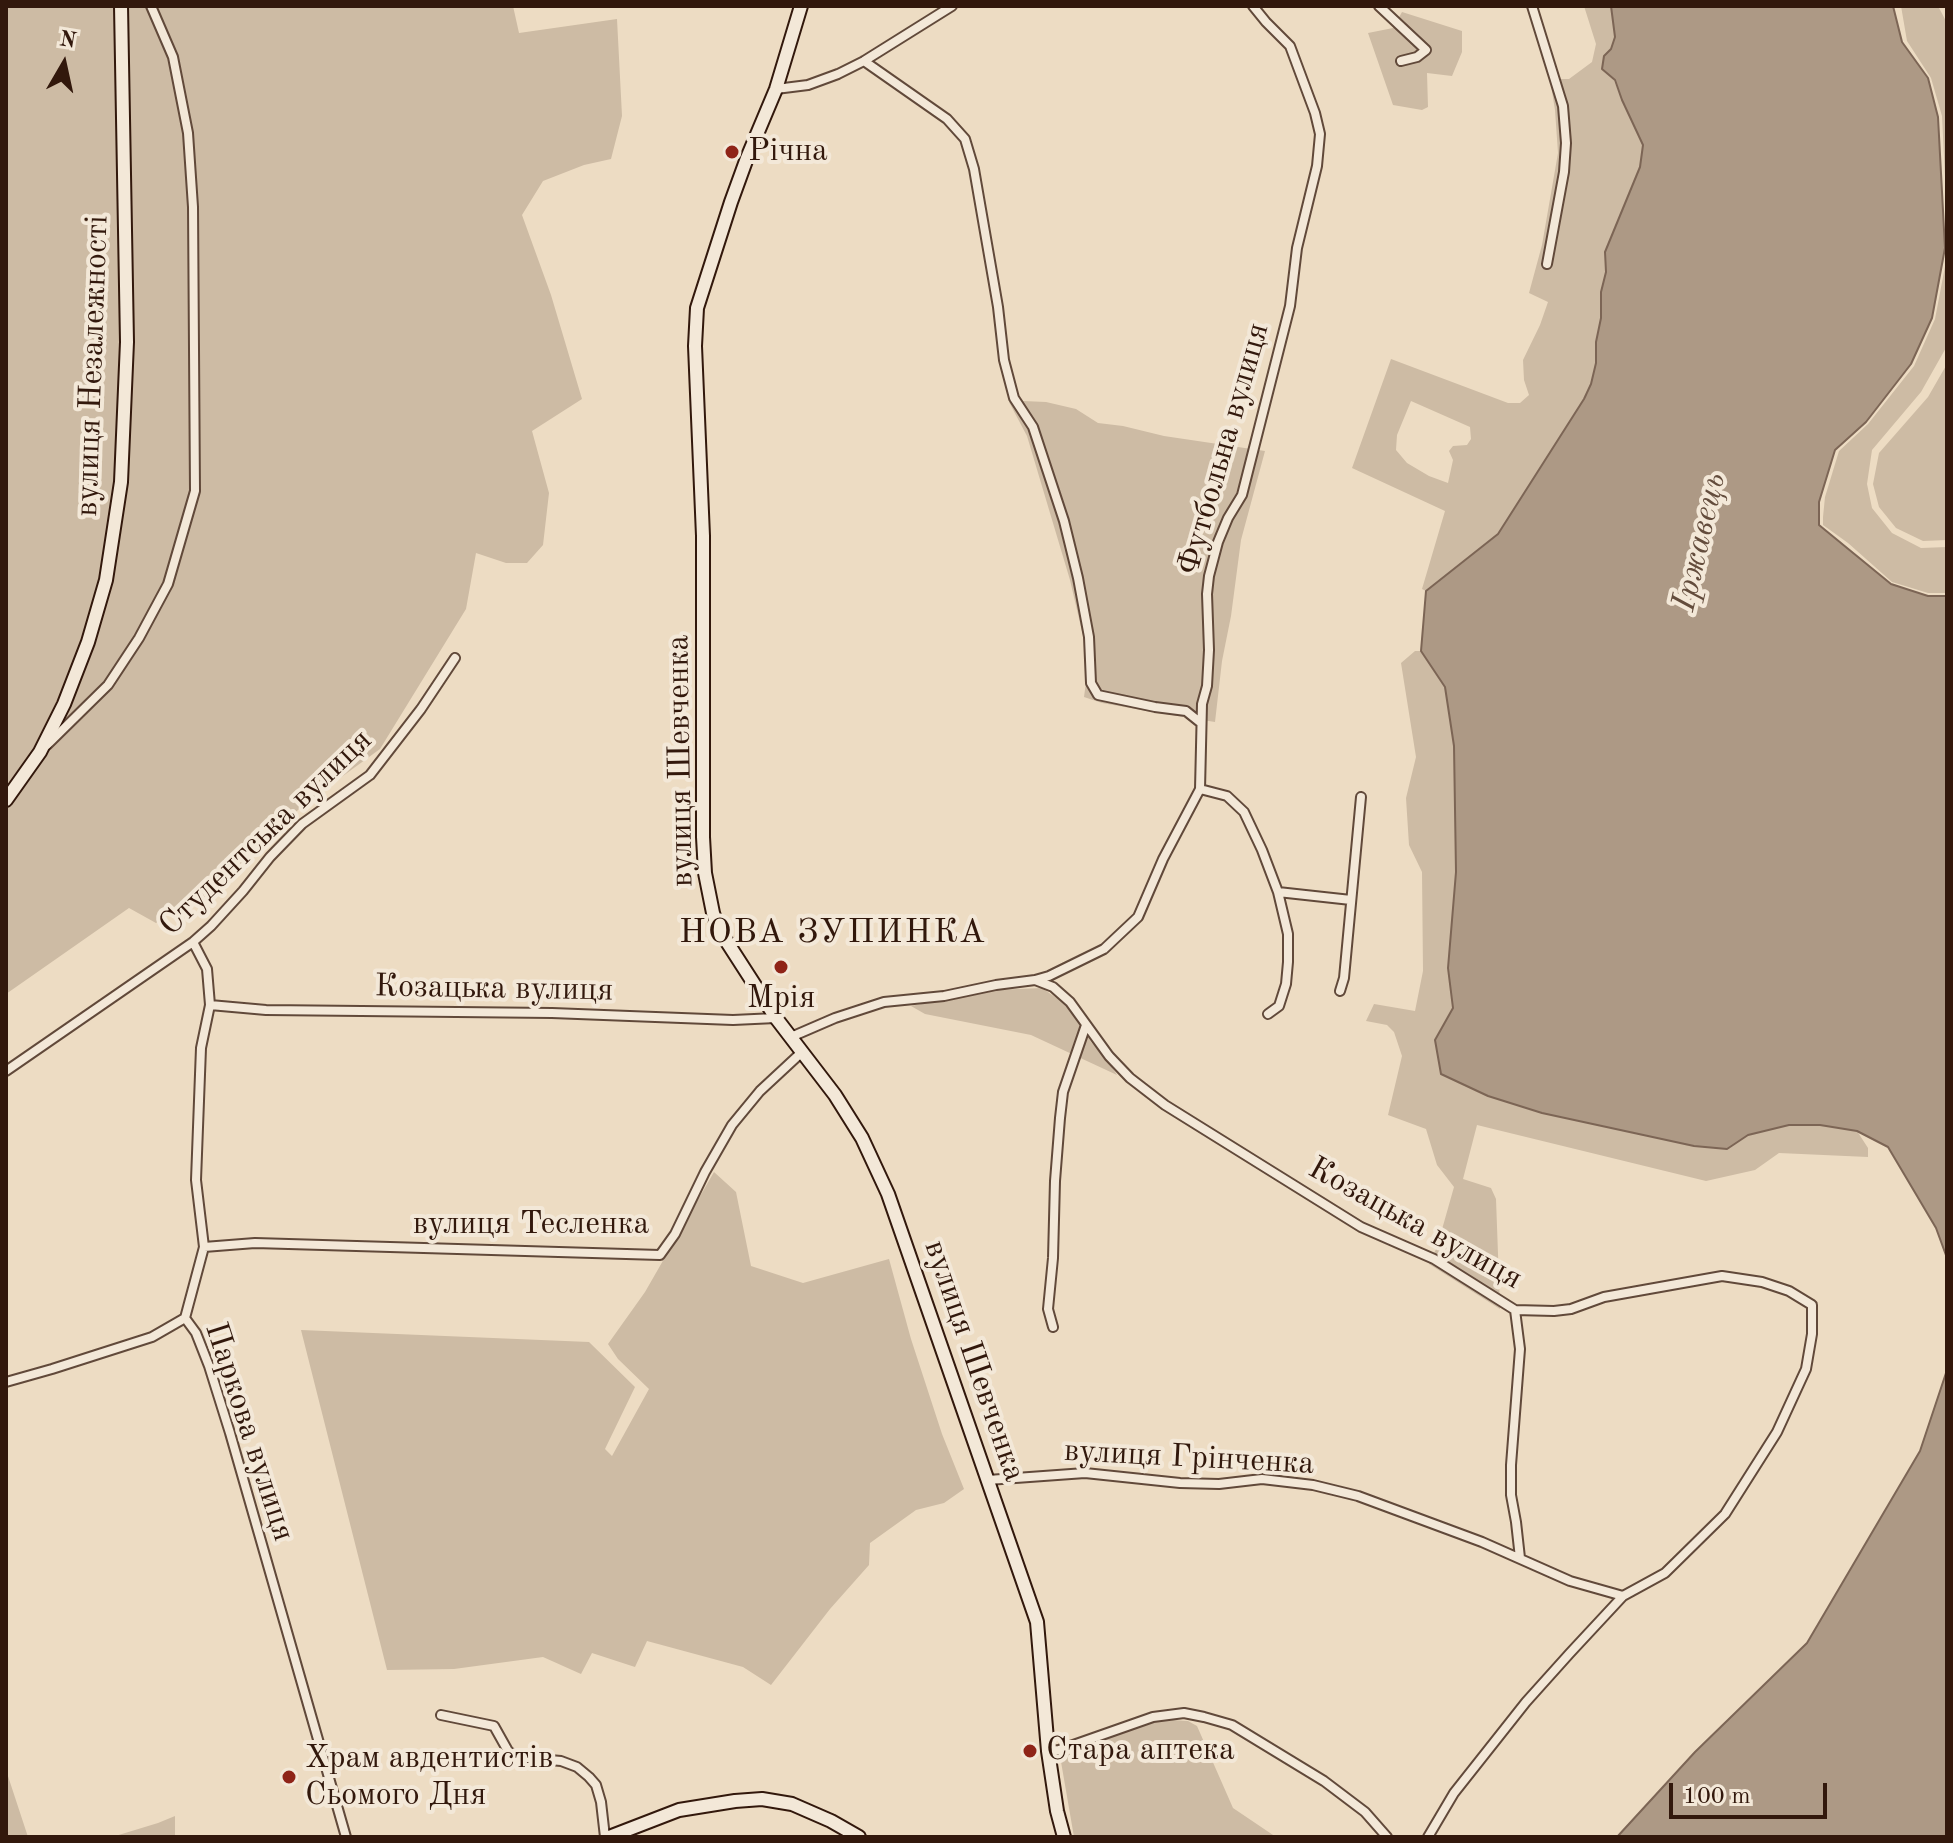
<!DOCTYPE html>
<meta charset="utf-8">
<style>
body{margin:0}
#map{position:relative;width:1953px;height:1843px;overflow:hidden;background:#eddcc3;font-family:"Old Standard TT",serif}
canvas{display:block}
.frame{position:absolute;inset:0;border:8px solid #32180c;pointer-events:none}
.north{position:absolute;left:24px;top:24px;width:80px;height:80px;-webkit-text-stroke:6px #f3e8d8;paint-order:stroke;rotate:9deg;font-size:22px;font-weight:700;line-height:32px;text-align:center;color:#32180c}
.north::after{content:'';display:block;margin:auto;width:28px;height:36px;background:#32180c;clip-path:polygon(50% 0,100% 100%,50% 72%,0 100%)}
.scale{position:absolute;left:1669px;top:1783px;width:158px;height:36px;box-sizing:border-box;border:4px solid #32180c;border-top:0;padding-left:10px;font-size:24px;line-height:28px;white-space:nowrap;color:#32180c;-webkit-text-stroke:6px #f3e8d8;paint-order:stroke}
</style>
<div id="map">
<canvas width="1953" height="1843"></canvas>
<div class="frame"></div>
<div class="north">N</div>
<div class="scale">100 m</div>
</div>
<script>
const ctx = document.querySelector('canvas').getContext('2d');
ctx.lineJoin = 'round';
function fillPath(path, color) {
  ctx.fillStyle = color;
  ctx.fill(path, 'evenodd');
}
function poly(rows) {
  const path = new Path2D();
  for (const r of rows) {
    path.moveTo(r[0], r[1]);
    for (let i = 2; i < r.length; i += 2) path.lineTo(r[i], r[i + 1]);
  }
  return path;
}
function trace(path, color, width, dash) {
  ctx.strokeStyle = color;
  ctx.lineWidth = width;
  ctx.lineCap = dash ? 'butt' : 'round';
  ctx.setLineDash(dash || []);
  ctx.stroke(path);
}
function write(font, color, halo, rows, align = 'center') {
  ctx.font = font + ' "Old Standard TT",serif';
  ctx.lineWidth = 8;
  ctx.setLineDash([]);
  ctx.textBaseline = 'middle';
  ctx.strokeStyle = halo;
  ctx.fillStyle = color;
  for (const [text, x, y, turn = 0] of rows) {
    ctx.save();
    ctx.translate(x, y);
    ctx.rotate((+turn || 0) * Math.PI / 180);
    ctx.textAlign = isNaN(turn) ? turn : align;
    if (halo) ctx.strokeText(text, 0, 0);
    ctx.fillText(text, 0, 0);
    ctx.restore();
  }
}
fillPath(poly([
 [6,6,513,6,519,33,617,19,622,116,611,159,584,165,543,181,522,215,551,295,582,399,532,431,549,493,543,545,527,563,506,563,476,553,466,609,380,749,303,805,213,895,182,902,156,923,129,908,6,994],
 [1584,6,1611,6,1615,37,1611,49,1604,56,1622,100,1643,145,1640,166,1605,252,1606,272,1601,292,1601,318,1596,342,1596,363,1591,384,1584,399,1498,534,1426,591,1422,589,1445,511,1352,468,1391,359,1508,403,1520,403,1529,395,1524,380,1523,360,1540,325,1548,302,1529,293,1542,245,1558,153,1555,110,1550,79,1569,79,1592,62,1596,44],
 [1411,401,1470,427,1471,439,1467,445,1453,446,1449,451,1453,460,1448,483,1429,476,1407,463,1396,450,1397,435],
 [1901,6,1938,6,1947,23,1947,218,1942,116,1931,78,1907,41],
 [1402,12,1462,31,1462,52,1452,76,1427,73,1428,107,1422,110,1393,105,1368,33,1393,28],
 [1947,256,1947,346,1921,392,1872,450,1867,484,1872,508,1892,533,1921,548,1947,547,1947,593,1928,593,1892,582,1848,543,1823,525,1823,517,1825,497,1839,451,1868,424,1914,366,1935,319],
 [1947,364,1947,540,1923,541,1896,528,1879,507,1873,484,1879,453,1928,397],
 [1023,401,1046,402,1076,409,1098,423,1123,426,1164,436,1265,451,1241,540,1231,616,1222,661,1215,722,1153,712,1102,703,1084,697,1086,682,1084,640,1070,580,1027,436,1009,402],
 [1415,651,1421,651,1445,687,1454,746,1456,872,1448,968,1453,1008,1435,1040,1488,1096,1542,1113,1694,1146,1727,1149,1748,1135,1789,1125,1820,1125,1857,1131,1868,1148,1868,1157,1779,1153,1755,1170,1706,1181,1477,1125,1463,1179,1491,1188,1496,1199,1500,1309,1429,1264,1437,1247,1454,1187,1437,1165,1426,1129,1388,1115,1402,1056,1394,1032,1387,1025,1366,1021,1374,1004,1415,1011,1423,971,1422,872,1409,845,1406,798,1416,757,1401,663],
 [1042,988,1071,1008,1091,1042,1106,1058,1117,1075,1031,1035,925,1014,911,1006,994,990],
 [714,1172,736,1192,751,1266,803,1283,889,1259,911,1339,942,1434,964,1489,944,1503,916,1510,870,1543,869,1565,830,1609,771,1685,743,1667,647,1641,635,1667,592,1653,581,1674,543,1657,454,1669,387,1670,301,1330,589,1342,635,1387,605,1449,612,1456,649,1389,618,1359,608,1344,645,1292],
 [1172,1720,1188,1721,1197,1726,1233,1808,1276,1837,1074,1837,1060,1756,1154,1722],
 [6,1770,28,1837,6,1837],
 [175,1816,175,1837,112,1837,158,1823]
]), '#cdbba4');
const water = poly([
 [1611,6,1893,6,1902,42,1928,78,1938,117,1945,248,1932,318,1911,364,1866,422,1835,450,1819,502,1819,525,1891,584,1928,596,1947,596,1947,1258,1936,1228,1888,1147,1857,1131,1820,1125,1789,1125,1748,1135,1727,1149,1694,1146,1542,1113,1488,1096,1441,1074,1435,1040,1453,1008,1448,968,1456,872,1454,746,1445,687,1421,651,1426,591,1498,534,1584,399,1591,384,1596,363,1596,342,1601,318,1601,292,1606,272,1605,252,1640,167,1643,145,1622,100,1615,80,1602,69,1604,56,1611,49,1615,37,1611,6],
 [1947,1370,1947,1837,1617,1837,1695,1752,1807,1643,1920,1451,1947,1370]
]);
fillPath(water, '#ad9985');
trace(water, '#7c6555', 2);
const street = poly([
 [1253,6,1266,22,1290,46,1315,113,1320,134,1317,166,1297,248,1290,306,1242,495,1228,518,1218,542,1209,576,1207,594,1209,650,1207,686,1202,704,1200,789,1227,796,1244,812,1262,850,1278,892,1288,934,1288,962,1286,984,1279,1006,1268,1014],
 [1379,6,1426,50,1417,57,1401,61],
 [1532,6,1563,106,1566,143,1564,172,1547,264],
 [864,61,947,119,965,139,974,169,998,307,1004,360,1014,398,1033,427,1064,521,1078,578,1089,637,1091,683,1098,695,1155,707,1186,711,1201,723],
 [776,89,808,85,838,74,864,61,952,6],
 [47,745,108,685,139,638,168,584,195,491,193,207,188,133,173,57,151,6],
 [1278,892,1351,900],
 [1035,980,1049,976,1104,949,1138,917,1163,859,1200,789],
 [1340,991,1344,978,1361,797],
 [210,1005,266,1010,552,1013,733,1020,776,1018],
 [791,1037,835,1018,884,1002,944,996,996,985,1035,980,1053,987,1070,1002,1109,1056,1130,1078,1165,1105,1361,1227,1434,1259,1515,1310,1554,1311,1571,1309,1604,1297,1722,1276,1762,1282,1789,1291,1812,1305,1812,1334,1806,1369,1777,1432,1725,1514,1665,1573,1623,1596,1570,1653,1526,1702,1454,1793,1428,1837],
 [6,1071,193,942,211,926,243,891,270,857,302,824,370,775,421,709,455,658],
 [204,1247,255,1243,660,1255,675,1234,705,1172,732,1125,760,1091,802,1052],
 [1515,1310,1520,1349,1511,1465,1511,1495,1516,1522,1520,1558],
 [185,1318,196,1333,209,1366,230,1433,346,1837],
 [185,1318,204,1247,196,1180,201,1048,210,1005,207,969,193,942],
 [1053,1327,1048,1309,1053,1258,1055,1181,1060,1118,1063,1092,1086,1025],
 [6,1382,52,1369,152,1337,185,1318],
 [988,1480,1085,1473,1180,1483,1219,1484,1262,1479,1313,1485,1358,1496,1482,1542,1570,1581,1623,1596],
 [441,1715,494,1726,508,1751,516,1757,561,1761,577,1767,589,1777,596,1785,601,1802,605,1837],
 [1048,1751,1059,1750,1153,1717,1184,1713,1204,1717,1232,1725,1324,1781,1365,1812,1387,1837]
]);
const secondary = poly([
 [801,6,776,89,747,158,731,202,697,308,695,346,703,536,703,837,705,873,713,913,718,928,776,1018,835,1095,862,1138,888,1194,1037,1622,1048,1751,1057,1811,1064,1837],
 [6,800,40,752,64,704,88,642,106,580,121,482,127,342,121,6],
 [609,1837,679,1810,735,1801,762,1799,792,1804,831,1821,859,1837]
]);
trace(street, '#61493a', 12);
trace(secondary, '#32180c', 16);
trace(street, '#f3e8d8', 8);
trace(secondary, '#f3e8d8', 12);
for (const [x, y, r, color] of [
 [732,152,8,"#8f2418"],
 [781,967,8,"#8f2418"],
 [1030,1751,8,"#8f2418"],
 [289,1777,8,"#8f2418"]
]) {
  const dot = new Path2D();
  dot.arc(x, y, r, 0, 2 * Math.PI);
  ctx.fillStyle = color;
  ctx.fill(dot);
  trace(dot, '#f3e8d8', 3);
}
write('32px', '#32180c', '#f3e8d8', [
 ["Річна",748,152],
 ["Мрія",781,999,"center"],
 ["Стара аптека",1046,1751],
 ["Храм авдентистів",305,1759],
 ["Сьомого Дня",305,1796]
], 'left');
write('32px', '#32180c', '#f3e8d8', [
 ["вулиця Незалежності",93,366,-88],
 ["Футбольна вулиця",1224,449,-74],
 ["вулиця Шевченка",681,761,-91],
 ["Студентська вулиця",266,833,-44],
 ["Козацька вулиця",494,989,1],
 ["Козацька вулиця",1415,1224,29],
 ["вулиця Тесленка",531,1225],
 ["вулиця Шевченка",974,1361,71],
 ["Паркова вулиця",249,1432,72],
 ["вулиця Грінченка",1189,1458,3]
]);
write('italic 34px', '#634c3c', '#f3e8d8', [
 ["Іржавець",1700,542,-77]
]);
ctx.letterSpacing = '2px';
write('34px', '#32180c', '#f3e8d8', [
 ["НОВА ЗУПИНКА",833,933]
]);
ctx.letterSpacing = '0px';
</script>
